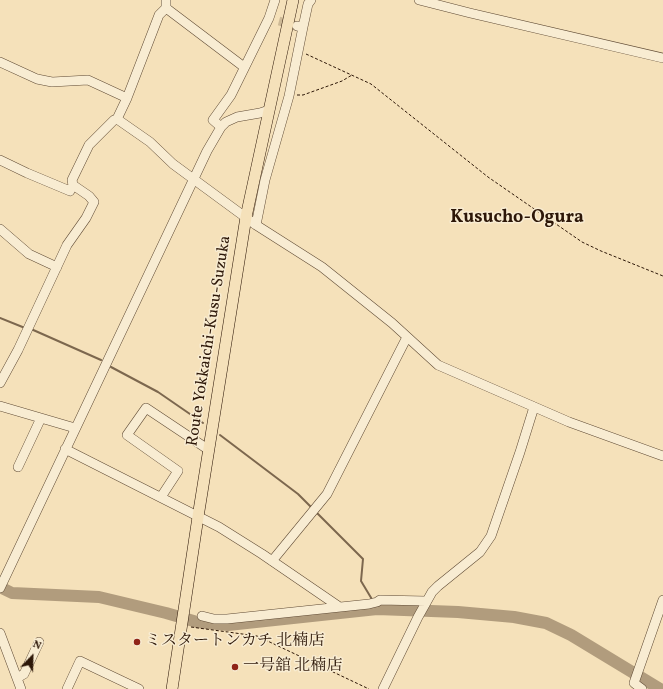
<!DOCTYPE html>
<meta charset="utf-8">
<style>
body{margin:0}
#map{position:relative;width:663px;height:689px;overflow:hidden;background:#f5e1ba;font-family:Vollkorn,serif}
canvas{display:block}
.north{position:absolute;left:12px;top:637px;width:40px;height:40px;-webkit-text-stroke:3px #f8ecd2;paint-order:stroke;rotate:23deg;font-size:11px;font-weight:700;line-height:16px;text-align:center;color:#2d1708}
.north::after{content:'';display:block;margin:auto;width:14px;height:18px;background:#2d1708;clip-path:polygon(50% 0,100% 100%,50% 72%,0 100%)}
</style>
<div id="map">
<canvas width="663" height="689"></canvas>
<div class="north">N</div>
</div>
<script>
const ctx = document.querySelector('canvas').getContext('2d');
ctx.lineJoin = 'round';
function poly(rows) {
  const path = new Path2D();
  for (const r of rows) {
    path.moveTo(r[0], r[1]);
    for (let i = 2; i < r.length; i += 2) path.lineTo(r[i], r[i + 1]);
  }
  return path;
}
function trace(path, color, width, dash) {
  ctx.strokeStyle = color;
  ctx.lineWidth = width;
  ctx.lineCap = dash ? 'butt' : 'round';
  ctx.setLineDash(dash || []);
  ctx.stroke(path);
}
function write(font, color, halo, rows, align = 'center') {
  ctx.font = font + ' Vollkorn,"Noto Serif JP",serif';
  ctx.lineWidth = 3;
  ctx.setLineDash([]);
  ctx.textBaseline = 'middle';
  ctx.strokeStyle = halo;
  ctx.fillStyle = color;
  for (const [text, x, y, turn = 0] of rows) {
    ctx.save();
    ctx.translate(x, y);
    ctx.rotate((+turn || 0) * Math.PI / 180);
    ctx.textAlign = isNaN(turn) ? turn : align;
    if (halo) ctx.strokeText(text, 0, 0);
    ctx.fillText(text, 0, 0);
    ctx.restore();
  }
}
trace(poly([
 [0,318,25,328],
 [31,329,101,360],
 [111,367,158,392,203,423],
 [220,435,298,494,312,508],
 [316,512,363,559,361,581,373,601]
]), '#7c674e', 2);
trace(poly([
 [0,587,12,593,99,597,166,613,197,622,228,625,377,609,458,612,514,617,546,623,571,635,660,689]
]), '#b19c7d', 12);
trace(poly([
 [279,21,294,25]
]), '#cdb996', 9, [9, 4.5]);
const minor = poly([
 [419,0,470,13,663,58],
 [166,8,244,67],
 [297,26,303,27,308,4,311,0],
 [0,62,37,79,52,82,88,80,127,98],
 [117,119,150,142,173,164,256,225,322,267,392,323,438,365,569,422,663,456],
 [221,127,213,120,231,95,269,18,275,0],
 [0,160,27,173,70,191,73,185,89,196,94,202,86,218,67,245,18,350,0,383],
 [73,185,72,180,89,145,114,120,117,119,127,98,159,15,166,8,166,0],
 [256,225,265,180,289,96,303,27],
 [0,229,29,254,57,267],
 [0,406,75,428],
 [65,449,219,527,262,554,338,606],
 [18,467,41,418],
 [161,497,178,471,127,435,146,408,209,450],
 [272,561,327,494,407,337],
 [0,588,207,151,221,127,226,122,237,117,260,113,269,110],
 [202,616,214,619,227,619,369,604,377,602,380,600,426,601],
 [0,633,21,689],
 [17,678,24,674,39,642],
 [67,689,80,661,139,689],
 [383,689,418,617,432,592,438,586,480,552,491,536,520,452,534,407],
 [642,689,634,683,663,600]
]);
const major = poly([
 [172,689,198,517,246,217,293,0]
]);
trace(minor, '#5f4a34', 10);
trace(major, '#2d1708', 12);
trace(poly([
 [306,54,371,84,488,177,582,242,601,251,663,276],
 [297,95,303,95,342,81,352,75],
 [191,627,257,636,369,689]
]), '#2d1708', 1, [3, 2]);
trace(minor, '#f8ecd2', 9);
trace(major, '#f5e1ba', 11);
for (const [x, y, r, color] of [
 [137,642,4,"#8f2418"],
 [235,667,4,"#8f2418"]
]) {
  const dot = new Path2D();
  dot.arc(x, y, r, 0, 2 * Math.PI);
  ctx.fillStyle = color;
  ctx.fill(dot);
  trace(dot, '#f8ecd2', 1.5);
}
write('16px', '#2d1708', '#f8ecd2', [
 ["Route Yokkaichi-Kusu-Suzuka",210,341,-81]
]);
write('16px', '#2d1708', '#f8ecd2', [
 ["ミスタートンカチ 北楠店",145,642],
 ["一号舘 北楠店",243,667]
], 'left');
write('bold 18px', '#2d1708', '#f8ecd2', [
 ["Kusucho-Ogura",517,219]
]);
</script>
